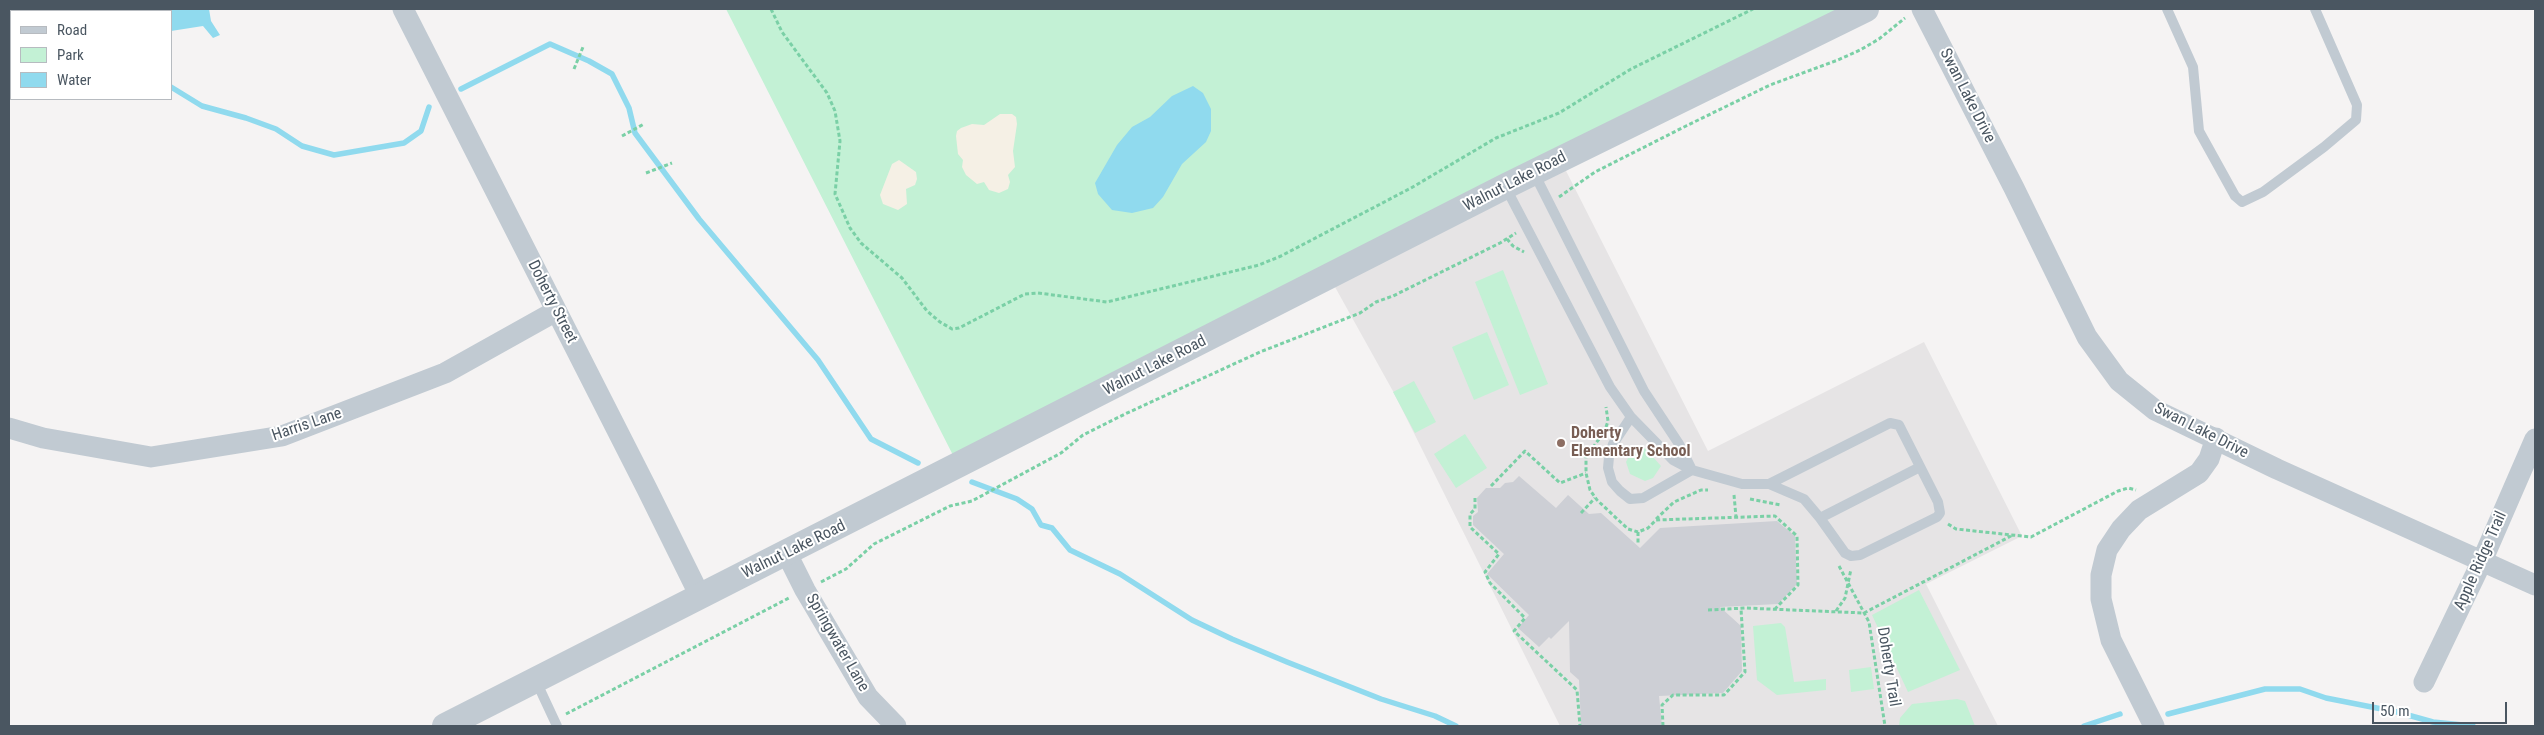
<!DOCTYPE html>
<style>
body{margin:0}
#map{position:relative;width:2544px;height:735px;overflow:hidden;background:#f5f3f3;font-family:"Roboto Condensed",sans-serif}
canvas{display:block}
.frame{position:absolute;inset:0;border:10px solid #4a5661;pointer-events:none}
.legend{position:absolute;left:10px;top:10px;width:162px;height:90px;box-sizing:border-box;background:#fff;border:1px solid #b7bbc0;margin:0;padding:6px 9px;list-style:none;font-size:15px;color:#4a5661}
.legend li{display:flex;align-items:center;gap:10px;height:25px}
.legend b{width:25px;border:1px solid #b7bbc0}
.scale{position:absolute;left:2372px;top:702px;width:135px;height:22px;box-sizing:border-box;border:2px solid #4a5661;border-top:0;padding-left:6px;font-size:15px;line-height:18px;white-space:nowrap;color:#4a5661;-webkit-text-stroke:4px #fff;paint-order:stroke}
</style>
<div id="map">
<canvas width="2544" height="735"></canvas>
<div class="frame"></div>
<ul class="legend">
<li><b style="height:6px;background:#c1cad2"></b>Road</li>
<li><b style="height:14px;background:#c3f1d5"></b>Park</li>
<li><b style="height:14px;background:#90daee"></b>Water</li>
</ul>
<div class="scale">50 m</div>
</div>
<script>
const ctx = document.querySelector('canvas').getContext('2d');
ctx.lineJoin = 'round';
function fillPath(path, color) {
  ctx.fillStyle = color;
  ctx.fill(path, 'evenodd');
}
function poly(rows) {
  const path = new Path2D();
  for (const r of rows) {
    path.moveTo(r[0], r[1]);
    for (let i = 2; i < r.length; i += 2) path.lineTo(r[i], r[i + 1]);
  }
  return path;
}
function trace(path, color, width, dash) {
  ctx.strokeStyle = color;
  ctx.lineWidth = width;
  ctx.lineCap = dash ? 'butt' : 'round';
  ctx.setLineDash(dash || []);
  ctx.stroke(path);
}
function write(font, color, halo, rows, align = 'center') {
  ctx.font = font + ' "Roboto Condensed",sans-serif';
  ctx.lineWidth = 4;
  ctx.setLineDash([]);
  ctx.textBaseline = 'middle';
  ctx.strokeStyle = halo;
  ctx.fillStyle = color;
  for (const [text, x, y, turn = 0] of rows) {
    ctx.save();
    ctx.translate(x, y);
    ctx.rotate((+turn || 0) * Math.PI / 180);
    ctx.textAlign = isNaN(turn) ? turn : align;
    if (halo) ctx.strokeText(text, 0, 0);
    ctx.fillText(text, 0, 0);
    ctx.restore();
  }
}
fillPath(poly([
 [1561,161,1708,451,1924,342,2022,536,1926,584,1998,726,1560,726,1394,393,1330,278]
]), '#e6e4e5');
fillPath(poly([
 [726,9,1856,9,958,465],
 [1503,270,1548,384,1520,395,1475,282],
 [1487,332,1509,385,1474,400,1452,347],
 [1414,381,1436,422,1415,433,1393,392],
 [1465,434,1487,468,1456,488,1434,454],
 [1643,446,1661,466,1653,478,1645,481,1630,474,1626,462,1632,450],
 [1919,590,1960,670,1908,692,1872,615],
 [1781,623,1785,627,1794,682,1826,679,1826,690,1777,695,1757,680,1753,626],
 [1871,667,1874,689,1851,692,1849,670],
 [1957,699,1965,701,1975,726,1899,726,1900,718,1912,704]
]), '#c3f1d5');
fillPath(poly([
 [1000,114,1012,114,1016,117,1017,124,1013,151,1015,167,1008,175,1010,182,1008,189,999,193,989,190,984,182,977,184,966,175,962,167,963,160,958,154,956,136,957,131,961,128,972,124,984,125],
 [899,160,916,172,917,179,915,185,906,189,907,204,898,210,883,204,880,195,892,164]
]), '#f5f0e5');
fillPath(poly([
 [130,9,209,9,211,21,220,35,213,38,203,26,171,31,171,11,129,11],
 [1193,86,1203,93,1211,109,1211,131,1206,142,1182,164,1163,197,1153,208,1132,213,1112,210,1098,194,1095,183,1117,145,1132,127,1150,117,1172,96]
]), '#90daee');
trace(poly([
 [9,34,11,34],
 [171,87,202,106,246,118,276,129,302,146,334,155,404,143,421,131,429,107],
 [461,89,550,44,589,61,612,74,629,108,635,133,699,219,818,360,871,439,918,463],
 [972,482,1017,499,1032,509,1041,525,1052,528,1070,550,1120,574,1192,620,1232,639,1287,662,1381,699,1435,716,1456,726],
 [2168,714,2265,689,2300,689,2326,698,2397,712,2433,722,2473,726],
 [2084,726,2120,714]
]), '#90daee', 5.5);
fillPath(poly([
 [1519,476,1556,508,1568,495,1589,514,1601,513,1640,548,1660,528,1777,521,1795,536,1797,584,1778,604,1720,607,1741,626,1742,671,1723,693,1659,696,1662,726,1581,726,1579,680,1570,672,1569,621,1551,639,1549,637,1539,647,1518,628,1529,615,1487,574,1504,554,1473,525,1473,516,1478,512,1477,498,1486,488,1500,488,1505,483,1513,482]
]), '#cdcfd5');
trace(poly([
 [126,9,127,11],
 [771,9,782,32,827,93,835,111,840,141,835,194,850,228,861,243,902,278,927,311,940,322,952,329,959,328,1025,294,1038,293,1107,302,1259,265,1281,256,1411,188,1496,138,1559,113,1631,69,1753,9],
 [574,69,583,47],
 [622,136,644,124],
 [646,173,672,163],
 [1559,197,1595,172,1686,126,1770,85,1838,60,1860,50,1879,39,1905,18],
 [1507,239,1513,246,1524,252],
 [1606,427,1608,421,1606,407],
 [1599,439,1586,457,1586,473,1590,490,1597,500,1628,529,1638,532,1648,528,1656,520,1775,516,1797,536,1798,585,1775,609],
 [1491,486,1525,451,1560,483,1586,473],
 [1734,495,1736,517],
 [1475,498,1475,509,1470,514,1470,527,1499,554,1485,572,1490,583,1525,618,1514,631,1577,690,1580,726],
 [1750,499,1781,505],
 [1581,513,1595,498],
 [1656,519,1674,502,1701,490,1708,490],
 [1948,524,1956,529,2031,537,2118,491,2128,488,2136,490],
 [1638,532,1638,544],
 [1839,566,1869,622,1885,726],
 [821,582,846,569,874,544,950,506,972,501,1061,453,1083,435,1125,414,1260,352,1360,313,1376,302,1393,296,1500,243,1516,233],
 [1708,610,1745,608,1864,613,2011,536],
 [1836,611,1845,598,1851,569],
 [566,714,789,598],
 [1663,726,1662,705,1673,695,1724,695,1745,672,1741,609]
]), '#7ad0a6', 3, [4, 2.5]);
trace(poly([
 [2167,9,2193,67,2199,131,2235,196,2242,202,2263,192,2324,147,2356,120,2357,105,2315,9],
 [1534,173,1644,391,1679,444,1692,470],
 [1506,188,1610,387,1631,417,1673,460,1692,470,1742,484,1769,484,1804,499,1820,518,1845,553,1851,556,1860,555,1937,517,1940,513,1938,502,1899,425,1890,423,1769,484],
 [1631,417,1613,444,1609,457,1608,468,1612,482,1620,491,1630,499,1643,498,1692,470],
 [1820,518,1920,467],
 [536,681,557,726]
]), '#c1cad2', 10);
trace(poly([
 [403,9,647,489,700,596],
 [1922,9,2014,188,2087,337,2119,381,2155,410,2277,469,2535,585],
 [9,428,43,438,151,457,282,436,445,373,556,311],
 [787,554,805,590,868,697,896,726],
 [2424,682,2482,561,2535,439],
 [2154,726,2111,640,2101,599,2101,575,2107,550,2121,529,2139,510,2199,473,2209,459,2216,438]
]), '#c1cad2', 21);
trace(poly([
 [445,726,1506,186,1866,9]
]), '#c1cad2', 26);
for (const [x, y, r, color] of [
 [1561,443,5,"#8d6e63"]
]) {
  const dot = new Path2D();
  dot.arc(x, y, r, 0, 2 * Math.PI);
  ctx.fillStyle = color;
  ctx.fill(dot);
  trace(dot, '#fff', 2);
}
write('16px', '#4a5661', '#fff', [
 ["Swan Lake Drive",1967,96,63],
 ["Walnut Lake Road",1515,182,-27],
 ["Doherty Street",552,302,63],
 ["Walnut Lake Road",1155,366,-27],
 ["Harris Lane",307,425,-19],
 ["Swan Lake Drive",2201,431,27],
 ["Walnut Lake Road",794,550,-26],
 ["Apple Ridge Trail",2481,561,-66],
 ["Springwater Lane",837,643,60],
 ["Doherty Trail",1888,667,81]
]);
write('bold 16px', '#785e54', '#fff', [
 ["Doherty",1571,434],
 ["Elementary School",1571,452]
], 'left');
</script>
